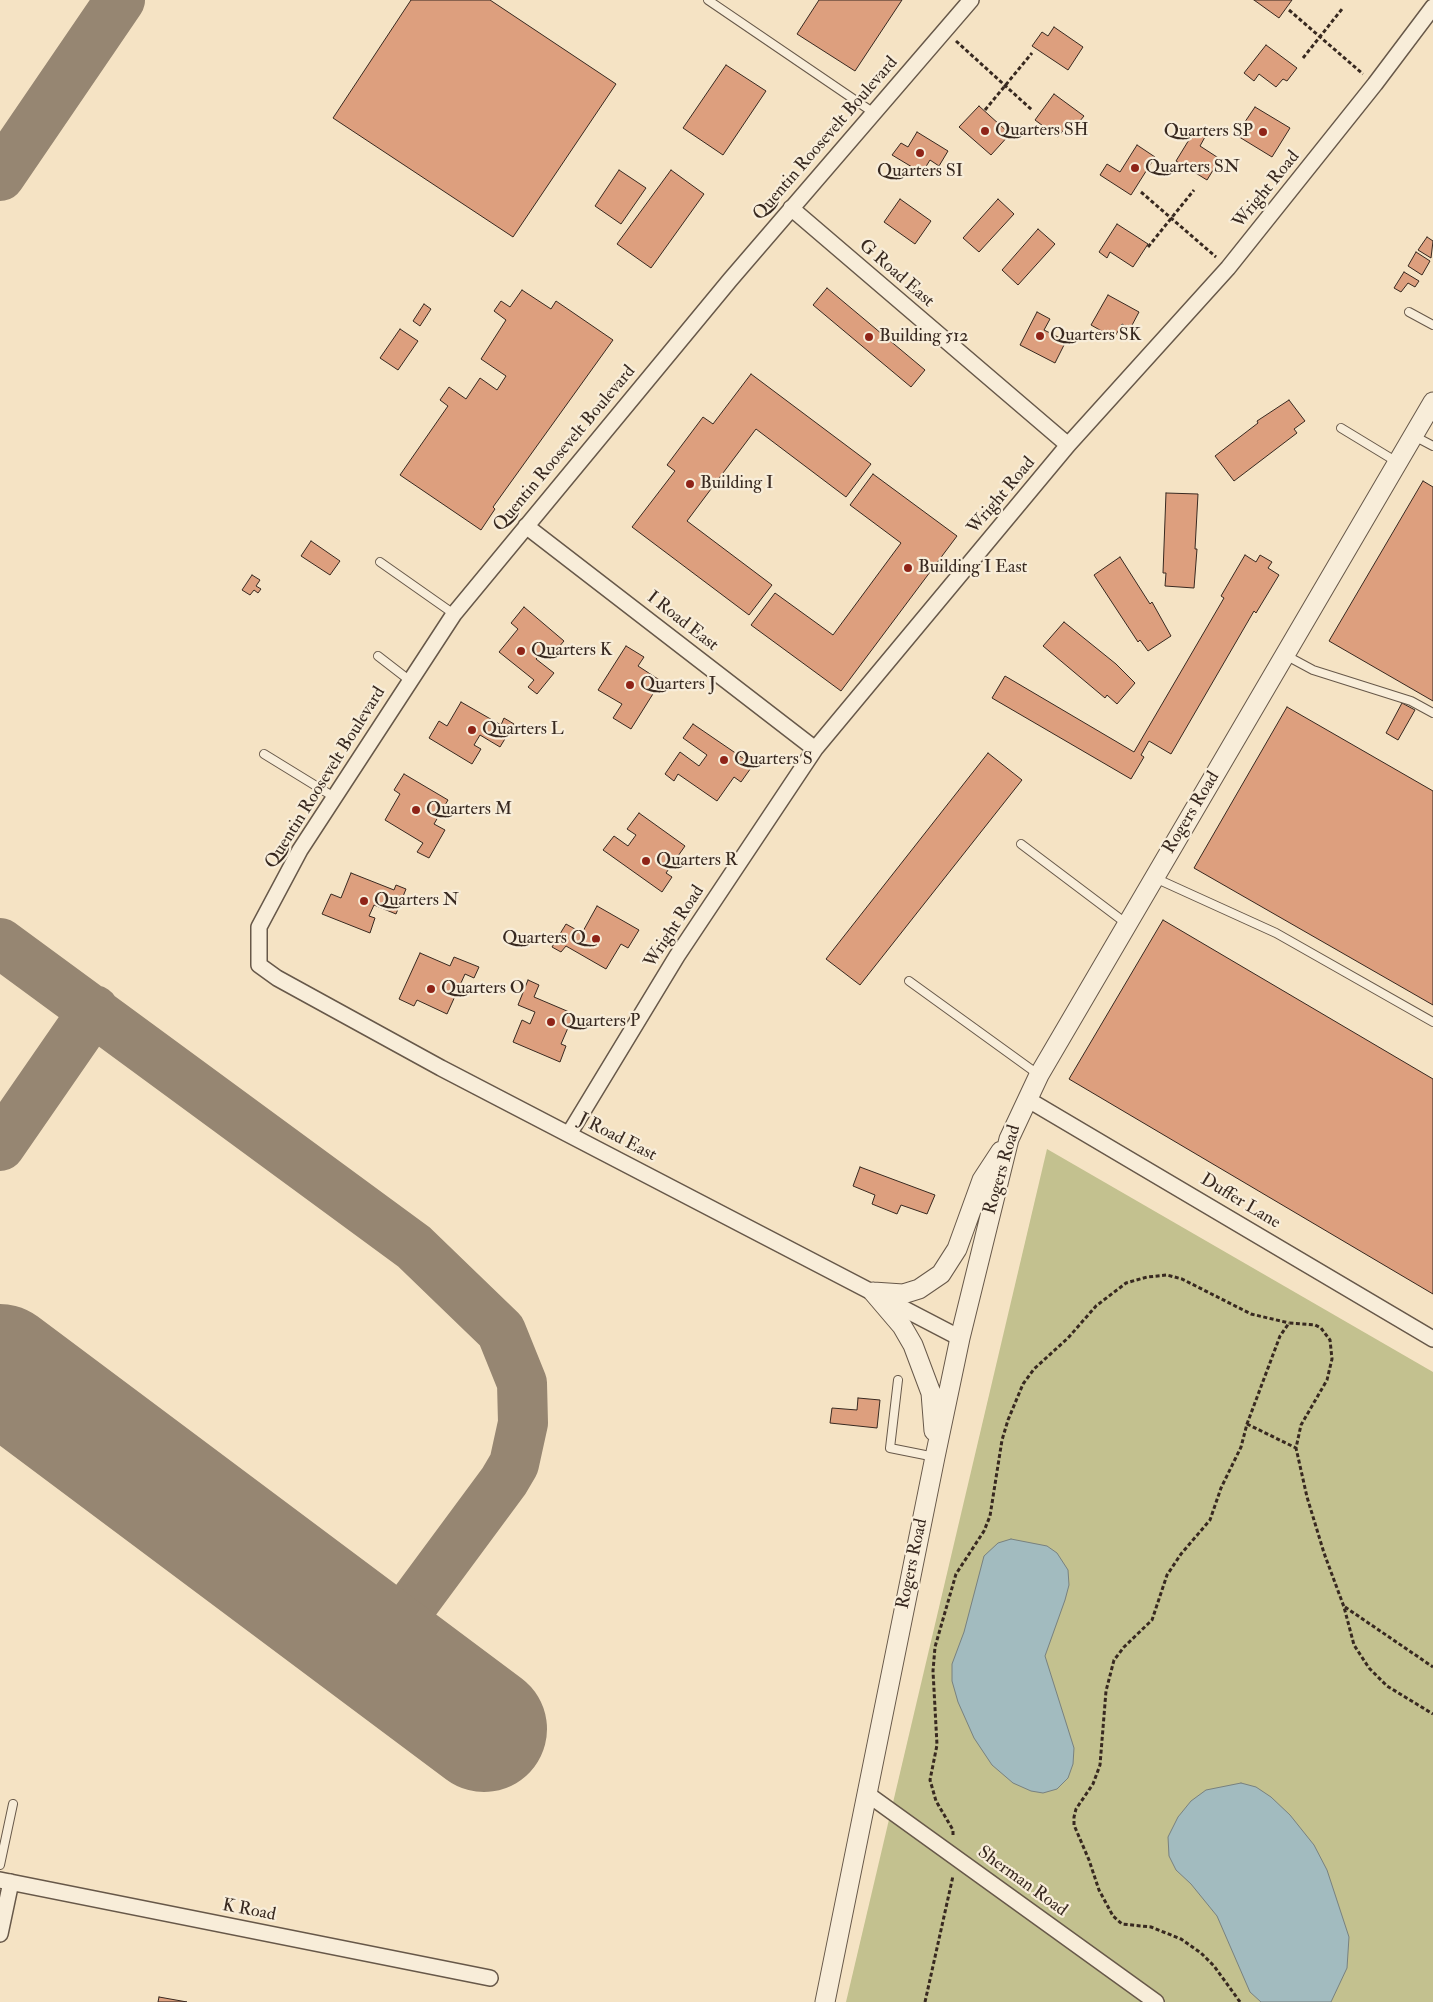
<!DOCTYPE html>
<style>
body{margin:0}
canvas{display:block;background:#f5e3c4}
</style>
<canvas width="1433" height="2002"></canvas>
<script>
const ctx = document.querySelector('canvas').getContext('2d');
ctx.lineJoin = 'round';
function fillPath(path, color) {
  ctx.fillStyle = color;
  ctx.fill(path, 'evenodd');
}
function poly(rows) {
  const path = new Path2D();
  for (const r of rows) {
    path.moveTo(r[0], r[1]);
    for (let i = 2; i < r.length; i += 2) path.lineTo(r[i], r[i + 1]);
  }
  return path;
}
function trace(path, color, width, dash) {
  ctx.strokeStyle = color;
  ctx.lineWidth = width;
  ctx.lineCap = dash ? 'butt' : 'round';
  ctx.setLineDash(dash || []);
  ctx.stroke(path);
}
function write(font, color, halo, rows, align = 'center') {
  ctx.font = font + ' "IM FELL Double Pica",serif';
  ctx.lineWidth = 4.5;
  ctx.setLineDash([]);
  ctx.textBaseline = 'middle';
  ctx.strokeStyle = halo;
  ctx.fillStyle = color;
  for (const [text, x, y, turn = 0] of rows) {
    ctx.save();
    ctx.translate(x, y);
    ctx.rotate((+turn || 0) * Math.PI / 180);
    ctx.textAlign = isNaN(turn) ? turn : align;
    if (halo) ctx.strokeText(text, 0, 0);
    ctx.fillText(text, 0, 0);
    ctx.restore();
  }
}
fillPath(poly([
 [1047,1149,1433,1372,1433,2002,846,2002]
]), '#c3c18f');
const water = poly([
 [1011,1539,1047,1546,1057,1553,1068,1570,1069,1585,1065,1600,1045,1656,1074,1748,1073,1764,1068,1778,1057,1789,1043,1793,1031,1791,1013,1783,992,1765,974,1738,958,1702,952,1681,952,1664,964,1632,984,1556,998,1543,1011,1539],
 [1241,1783,1256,1787,1271,1797,1290,1815,1314,1845,1327,1870,1349,1937,1347,1968,1331,2002,1261,2002,1250,1992,1217,1916,1191,1884,1176,1870,1169,1856,1168,1837,1178,1817,1191,1801,1206,1790,1241,1783]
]);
fillPath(water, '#a2bbbf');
trace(water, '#78817f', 1);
trace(poly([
 [0,176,120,0],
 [0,943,414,1247,501,1331,522,1383,523,1423,514,1464,504,1481,379,1650],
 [0,1146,94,1010]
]), '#968672', 50);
trace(poly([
 [0,1367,484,1729]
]), '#968672', 126);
const building = poly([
 [411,0,490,0,616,84,513,237,333,118,411,0],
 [819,0,902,0,855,71,797,34,819,0],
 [1254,0,1292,0,1279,18,1254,0],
 [1054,27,1083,47,1068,70,1032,46,1042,32,1048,36,1054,27],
 [1266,45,1297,68,1287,81,1283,79,1276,87,1259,74,1254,81,1244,73,1266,45],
 [726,65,766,91,723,155,683,128,726,65],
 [1054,94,1084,116,1075,127,1069,123,1058,137,1035,120,1054,94],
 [979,106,1010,134,991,155,959,127,979,106],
 [1255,107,1290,128,1272,157,1236,135,1255,107],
 [1195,130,1205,137,1200,146,1220,159,1207,180,1176,161,1195,130],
 [917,132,948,151,939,166,930,160,922,173,892,155,901,143,908,147,917,132],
 [1137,145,1155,157,1131,195,1100,175,1107,164,1120,172,1137,145],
 [619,170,646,188,621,224,595,206,619,170],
 [671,170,704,194,651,268,617,244,671,170],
 [900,199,931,221,915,244,884,222,900,199],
 [998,199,1014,214,979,252,963,238,998,199],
 [1117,224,1148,244,1133,267,1110,252,1107,258,1099,252,1117,224],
 [1038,229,1055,244,1018,285,1002,270,1038,229],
 [1427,237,1433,241,1431,258,1418,250,1427,237],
 [1416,252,1430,261,1422,275,1408,266,1416,252],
 [1404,272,1419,281,1415,287,1408,283,1401,292,1394,288,1404,272],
 [827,288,925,370,911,387,813,305,827,288],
 [522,290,551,309,556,301,613,340,493,507,495,509,481,530,400,475,448,406,440,400,449,387,466,399,480,378,497,390,506,376,481,359,506,320,494,311,501,301,510,307,522,290],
 [1108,295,1139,312,1130,329,1122,324,1114,338,1091,325,1108,295],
 [424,304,431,309,420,326,413,321,424,304],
 [1037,312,1050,319,1044,330,1066,341,1055,363,1020,345,1037,312],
 [400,329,418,341,398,370,380,358,400,329],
 [751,374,871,464,846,497,756,429,687,521,772,585,749,615,632,527,675,471,667,465,703,417,713,424,751,374],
 [1289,400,1305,421,1294,429,1297,433,1234,481,1215,456,1258,423,1257,421,1289,400],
 [873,474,957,536,841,691,751,625,775,593,833,635,901,543,850,505,873,474],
 [1423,481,1433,487,1433,701,1329,641,1423,481],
 [1166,493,1198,494,1195,549,1197,549,1194,588,1165,586,1166,573,1163,573,1166,493],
 [311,541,340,561,330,575,301,556,311,541],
 [1245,555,1256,562,1260,555,1272,562,1268,568,1279,575,1256,613,1254,611,1171,754,1149,741,1141,755,1144,757,1131,779,992,698,1005,676,1134,752,1224,598,1221,596,1245,555],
 [1120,557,1150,604,1152,602,1171,636,1148,651,1140,640,1138,642,1094,575,1120,557],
 [252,575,260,580,256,586,261,589,258,593,254,590,250,595,242,590,252,575],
 [524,607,564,641,551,656,544,650,536,659,554,673,537,694,528,687,534,680,499,652,518,629,511,623,524,607],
 [1064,622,1116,664,1135,683,1117,704,1107,695,1105,698,1043,646,1064,622],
 [626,646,644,657,638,666,661,681,631,729,613,718,622,704,598,690,626,646],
 [461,702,501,725,504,718,514,724,500,747,480,735,474,745,481,749,472,764,429,738,439,721,447,726,461,702],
 [1402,703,1415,710,1398,740,1386,733,1402,703],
 [1287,707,1433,791,1433,1005,1194,868,1287,707],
 [693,724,753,765,741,782,734,777,717,801,678,774,674,781,665,774,680,752,699,766,707,755,683,738,693,724],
 [988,753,1022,780,860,985,826,959,988,753],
 [404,774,448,800,434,824,445,830,429,858,417,852,423,843,385,820,400,794,394,790,404,774],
 [639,813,685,846,666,873,672,877,662,892,603,850,614,836,628,846,636,835,627,829,639,813],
 [351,873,394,890,396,885,406,889,396,914,374,905,369,916,375,918,370,933,322,914,331,894,341,898,351,873],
 [597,906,639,930,628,948,621,944,606,969,566,946,561,952,552,947,566,924,582,933,597,906],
 [1163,920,1433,1079,1433,1294,1069,1079,1163,920],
 [420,953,450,966,454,957,479,967,474,978,465,974,447,1014,417,1000,414,1006,399,999,420,953],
 [528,980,539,985,534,997,574,1014,561,1044,566,1046,560,1062,513,1042,522,1020,530,1024,535,1012,518,1005,528,980],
 [860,1167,935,1195,927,1214,901,1205,897,1214,872,1204,875,1195,853,1186,860,1167],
 [858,1398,880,1400,877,1428,830,1423,832,1408,857,1410,858,1398],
 [159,1997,187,2002,158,2002,159,1997]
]);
fillPath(building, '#dd9f7e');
trace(building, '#382920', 1);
const service = poly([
 [708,0,874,113],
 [1409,312,1433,325],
 [1341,428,1397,462],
 [1414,436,1433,446],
 [380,562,454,614],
 [378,656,409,680],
 [1287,656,1313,670,1411,701,1433,713],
 [264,754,334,797],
 [1021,844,1127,924],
 [1155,878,1276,933,1433,1022],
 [909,981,1039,1075],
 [898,1380,890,1448,935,1457],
 [0,1865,13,1804]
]);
const minor = poly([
 [791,208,1068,445],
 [526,526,815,749],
 [1027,1099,1433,1339],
 [569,1134,677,956,815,749,1068,445,1228,268,1375,84,1433,7],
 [960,1338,441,1068,277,978,259,965,259,927,300,850,454,614,730,280,971,0],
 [866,1793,1156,2002],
 [0,1880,490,1978],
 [0,1934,11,1882]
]);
const tertiary = poly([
 [873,1292,903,1294,919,1289,941,1274,957,1249,982,1180,1001,1151],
 [873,1292,902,1326,913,1345,931,1393,934,1431],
 [825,2002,935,1457,960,1338,1009,1139,1039,1075,1433,402]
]);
trace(service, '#675849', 10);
trace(minor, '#675849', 18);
trace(tertiary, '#675849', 21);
trace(poly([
 [1289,10,1363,74],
 [956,41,1032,110],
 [1303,58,1342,9],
 [985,110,1032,53],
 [1141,192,1216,257],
 [1148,247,1194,190],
 [1247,1424,1296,1448],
 [1345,1607,1433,1667],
 [953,1835,953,1830,936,1801,930,1780,937,1745,933,1671,935,1647,956,1574,984,1531,990,1516,1002,1440,1008,1420,1023,1384,1034,1369,1068,1338,1096,1306,1126,1283,1147,1277,1167,1275,1182,1279,1251,1314,1289,1323],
 [925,2002,953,1876],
 [1240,2002,1214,1966,1201,1953,1181,1939,1151,1927,1122,1924,1113,1916,1099,1890,1089,1860,1074,1825,1074,1817,1076,1809,1093,1784,1100,1765,1106,1691,1114,1660,1124,1647,1152,1620,1167,1575,1181,1554,1210,1520,1221,1488,1241,1447,1247,1424,1280,1336,1289,1323,1315,1325,1321,1328,1330,1340,1332,1359,1327,1380,1301,1425,1296,1448,1307,1497,1324,1553,1344,1607,1354,1645,1369,1668,1387,1686,1433,1714]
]), '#382920', 3, [4, 2.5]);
trace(service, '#f8edd9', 8);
trace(minor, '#f8edd9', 15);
trace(tertiary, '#f8edd9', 19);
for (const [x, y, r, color] of [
 [985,131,5,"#8f2418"],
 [1263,132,5,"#8f2418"],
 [920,153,5,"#8f2418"],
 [1135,168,5,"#8f2418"],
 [1040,336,5,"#8f2418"],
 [869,337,5,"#8f2418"],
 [690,484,5,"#8f2418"],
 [908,568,5,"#8f2418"],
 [521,651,5,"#8f2418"],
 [630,685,5,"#8f2418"],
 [472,730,5,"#8f2418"],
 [724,760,5,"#8f2418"],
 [416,810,5,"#8f2418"],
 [646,861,5,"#8f2418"],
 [364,901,5,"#8f2418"],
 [596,939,5,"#8f2418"],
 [431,989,5,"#8f2418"],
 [551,1022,5,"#8f2418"]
]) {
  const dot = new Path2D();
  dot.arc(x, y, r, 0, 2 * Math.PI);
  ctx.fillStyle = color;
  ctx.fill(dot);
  trace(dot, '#f8edd9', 2);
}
write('18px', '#382920', '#f8edd9', [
 ["Quarters SH",995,131],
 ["Quarters SP",1253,132,"right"],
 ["Quarters SN",1145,168],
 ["Quarters SI",920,172,"center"],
 ["Quarters SK",1050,336],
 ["Building 512",879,337],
 ["Building I",700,484],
 ["Building I East",918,568],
 ["Quarters K",531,651],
 ["Quarters J",640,685],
 ["Quarters L",482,730],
 ["Quarters S",734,760],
 ["Quarters M",426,810],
 ["Quarters R",656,861],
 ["Quarters N",374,901],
 ["Quarters Q",586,939,"right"],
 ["Quarters O",441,989],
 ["Quarters P",561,1022]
], 'left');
write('18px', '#382920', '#f8edd9', [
 ["Quentin Roosevelt Boulevard",826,139,-49],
 ["Wright Road",1267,190,-51],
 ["G Road East",896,274,41],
 ["Quentin Roosevelt Boulevard",565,449,-50],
 ["Wright Road",1002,496,-50],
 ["I Road East",682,622,38],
 ["Quentin Roosevelt Boulevard",326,778,-58],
 ["Rogers Road",1192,813,-59],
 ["Wright Road",675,927,-57],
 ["J Road East",617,1138,27],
 ["Rogers Road",1003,1170,-74],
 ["Duffer Lane",1240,1202,31],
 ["Rogers Road",913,1564,-78],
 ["Sherman Road",1022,1882,36],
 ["K Road",249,1911,11]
]);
</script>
